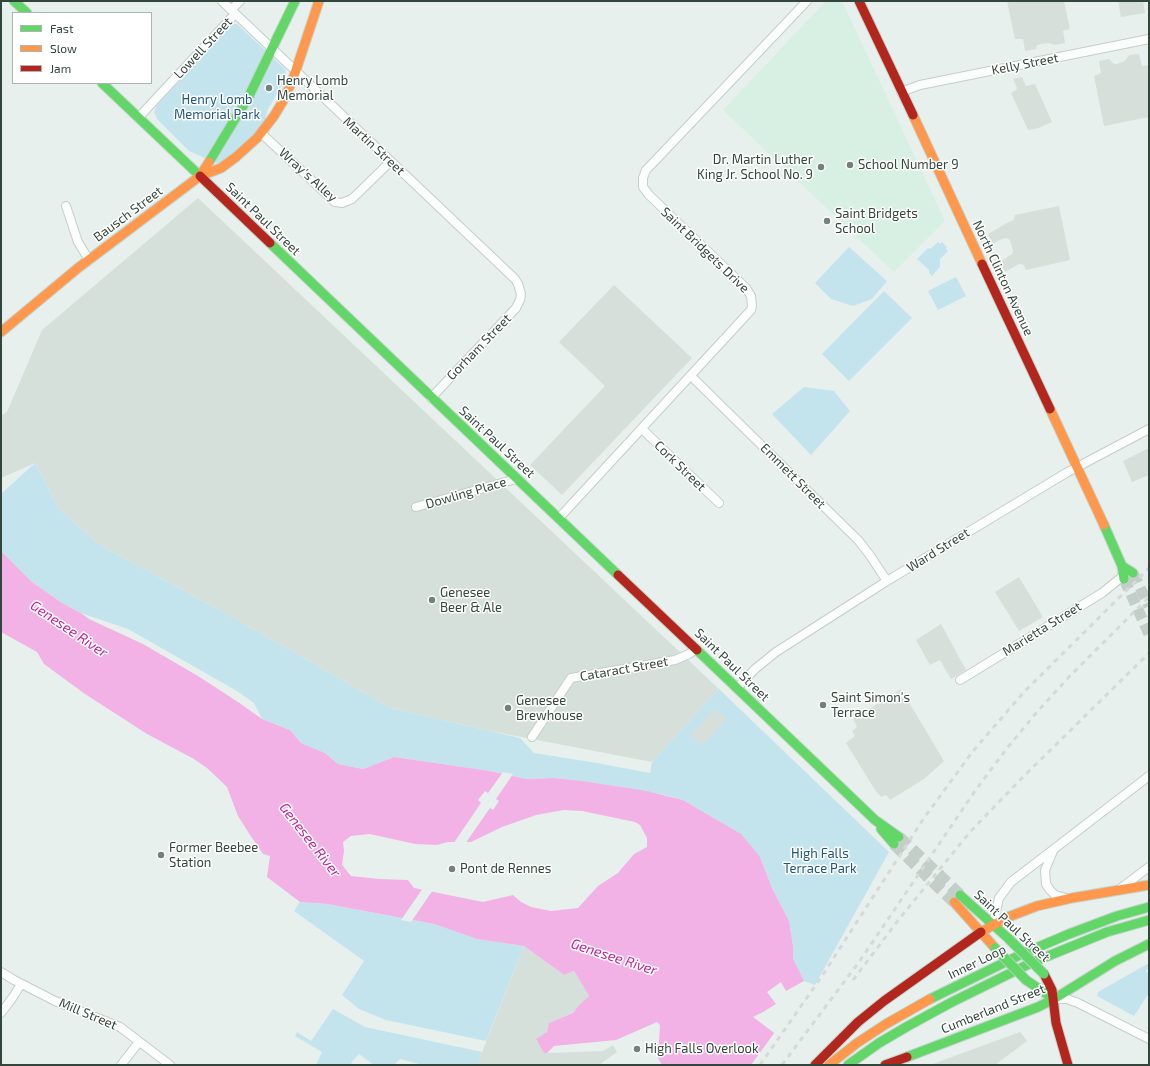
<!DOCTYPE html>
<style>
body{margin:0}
#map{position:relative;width:1150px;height:1066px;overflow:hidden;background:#e7f0ec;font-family:"Exo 2",sans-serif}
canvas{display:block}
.frame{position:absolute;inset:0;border:2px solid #33463b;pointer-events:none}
.legend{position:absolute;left:12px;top:12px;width:140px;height:72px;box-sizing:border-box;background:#fff;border:1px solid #adb5b1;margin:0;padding:5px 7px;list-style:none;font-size:12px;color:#33463b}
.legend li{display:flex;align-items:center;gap:8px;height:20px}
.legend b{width:20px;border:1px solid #adb5b1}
</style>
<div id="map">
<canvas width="1150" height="1066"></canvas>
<div class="frame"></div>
<ul class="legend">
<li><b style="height:5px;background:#63d668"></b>Fast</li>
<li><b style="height:5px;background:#ff974d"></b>Slow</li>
<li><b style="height:5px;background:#b3261e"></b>Jam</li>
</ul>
</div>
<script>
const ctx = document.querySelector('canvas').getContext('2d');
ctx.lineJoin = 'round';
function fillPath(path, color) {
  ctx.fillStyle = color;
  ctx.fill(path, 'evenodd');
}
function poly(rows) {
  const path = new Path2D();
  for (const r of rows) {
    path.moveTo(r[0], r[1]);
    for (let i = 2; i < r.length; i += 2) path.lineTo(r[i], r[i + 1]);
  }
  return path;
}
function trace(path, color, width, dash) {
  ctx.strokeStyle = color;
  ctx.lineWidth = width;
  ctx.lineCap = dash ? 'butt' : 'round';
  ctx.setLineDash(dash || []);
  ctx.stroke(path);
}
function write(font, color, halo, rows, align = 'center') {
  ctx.font = font + ' "Exo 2",sans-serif';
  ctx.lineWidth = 3;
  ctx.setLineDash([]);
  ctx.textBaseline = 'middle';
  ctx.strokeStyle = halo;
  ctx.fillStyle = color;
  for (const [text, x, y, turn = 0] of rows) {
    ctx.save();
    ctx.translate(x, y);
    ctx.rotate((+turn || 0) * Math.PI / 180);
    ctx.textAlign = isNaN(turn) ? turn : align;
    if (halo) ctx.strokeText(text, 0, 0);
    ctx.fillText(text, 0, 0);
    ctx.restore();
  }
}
fillPath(poly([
 [198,198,719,689,652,762,490,731,391,708,234,618,100,545,59,509,35,463,1,478,1,416,7,412,42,330],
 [524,946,564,975,574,971,589,996,579,1005,573,1013,549,1023,547,1032,536,1040,548,1053,603,1051,613,1045,617,1052,599,1065,477,1065]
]), '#d5e0da');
fillPath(poly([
 [826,1,842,1,945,221,894,272,723,110]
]), '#d8efe4');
fillPath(poly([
 [233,24,237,24,285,69,286,74,281,87,267,111,265,121,250,140,218,164,189,151,157,119,154,112,157,105],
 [938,242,940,244,942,242,947,247,946,249,948,251,940,259,940,267,932,276,929,273,929,270,917,259,928,248,930,249],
 [849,247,887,281,872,299,853,306,831,299,815,283],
 [956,277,966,296,938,310,928,291],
 [884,291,912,318,849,381,822,354],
 [804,387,834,391,850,411,811,455,772,414],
 [35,463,59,509,100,545,234,618,391,708,520,738,534,753,597,763,650,773,652,762,719,689,889,852,815,985,804,981,792,959,793,946,789,921,772,888,760,857,724,824,683,800,661,794,582,781,553,778,526,779,490,771,394,757,363,769,338,764,325,753,301,743,290,730,262,719,254,703,237,691,128,629,81,613,62,603,32,582,1,551,1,494],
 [300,902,327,904,434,924,477,939,524,946,486,1041,386,1020,359,1009,342,995,364,961,294,911],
 [1149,963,1149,967,1146,971,1149,973,1149,993,1134,1016,1097,996,1098,992],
 [333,1009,365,1027,482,1052,477,1065,423,1065,400,1059,394,1065,374,1065,359,1054,351,1063,353,1065,316,1065,322,1052,295,1036,297,1032,311,1041]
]), '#c4e4ed');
fillPath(poly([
 [1007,1,1064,1,1070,29,1063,31,1065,43,1054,45,1049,43,1041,44,1037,45,1036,49,1025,51,1023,39,1015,39],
 [1118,1,1143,1,1145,13,1121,17],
 [1139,54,1142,66,1149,65,1149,117,1104,126,1094,76,1101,73,1099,61,1109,59,1114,64,1116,64,1125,61,1129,55],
 [1022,77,1026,86,1035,84,1052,122,1036,129,1028,130,1011,93,1016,90,1017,88,1013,79],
 [1059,206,1070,260,1026,270,1024,265,1019,264,1005,272,1000,262,1012,254,1013,251,1010,240,1007,238,1002,239,992,244,988,234,1005,224,1014,220,1015,215],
 [614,285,692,358,562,495,530,465,605,386,559,342],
 [1149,448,1149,475,1132,482,1123,461],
 [1019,577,1043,617,1019,631,995,592],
 [941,624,966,670,951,679,940,660,930,665,916,640],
 [693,669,716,691,663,749,638,756,560,741,562,732,556,728,579,693,616,686,615,682],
 [901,689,944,761,924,779,890,800,886,795,881,797,875,790,846,743,855,736,852,731,857,727,853,719],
 [715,709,727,719,702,745,690,735],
 [1020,1032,1027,1041,995,1065,930,1065]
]), '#d7dfdb');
fillPath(poly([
 [1,551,32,582,62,603,81,613,89,619,143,644,198,676,238,702,262,719,290,730,301,743,325,753,338,764,363,769,394,757,490,771,526,779,553,778,582,781,647,791,683,800,741,834,760,857,772,888,789,921,793,946,793,959,804,981,786,991,781,982,767,992,776,1004,763,1012,753,1017,773,1032,798,1065,662,1065,658,1058,660,1025,657,1022,616,1040,554,1046,547,1053,544,1053,536,1039,547,1032,549,1023,573,1013,579,1005,589,996,574,971,564,975,524,946,477,939,434,924,327,904,300,902,267,877,270,856,263,854,248,832,238,816,227,787,207,768,194,759,147,734,85,694,44,664,37,652,1,632],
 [564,810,582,811,635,822,640,825,647,838,647,847,634,854,618,873,598,886,578,908,551,911,531,907,521,902,513,895,483,902,414,888,408,880,379,879,351,876,342,865,344,851,343,842,351,836,370,834,415,844,437,845,448,842,471,842,502,827,536,815]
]), '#f3b2e6');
fillPath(poly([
 [503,772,513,774,496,799,499,801,493,810,490,808,465,844,453,844,481,803,478,800,485,791,488,793],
 [423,888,433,890,411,922,401,920],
 [775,1032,799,1063,798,1065,751,1065]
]), '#e7f0ec');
trace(poly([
 [1133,573,1149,606],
 [1124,579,1149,634]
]), '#c3cec9', 11, [11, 5.5]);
trace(poly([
 [899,837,960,895],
 [894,844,954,902]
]), '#c3cec9', 12, [12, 6]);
const street = poly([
 [222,1,515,279,518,284,521,294,520,300,516,308,431,398],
 [231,10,240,1],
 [901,92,920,85,1149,39],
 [138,118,235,14],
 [261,133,335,202,342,203,352,199,391,161],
 [66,206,78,242,89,260],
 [691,376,858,540,869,554,887,581],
 [642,429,719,503],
 [416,507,516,479],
 [559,518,751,310,752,306,751,296,746,288,649,195,643,187,643,178,646,170,650,166,807,1],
 [960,680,1102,593,1123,576],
 [737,688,755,669,776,652,887,581,1066,473,1149,429],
 [532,737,571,678,675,660,689,654,696,649],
 [1053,851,1045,870,1046,884,1050,890,1055,895,1066,898],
 [1121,888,1149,867],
 [993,924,999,898,1011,882,1149,776],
 [1,972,14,980,55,1001,120,1027,170,1065],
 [1055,999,1067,999,1078,1003,1149,1039],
 [1,1013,13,997,21,984],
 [121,1065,139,1042]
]);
const fast = poly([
 [14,1,27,13],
 [102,83,200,176],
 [209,162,249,96,295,1],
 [270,243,618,575],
 [1104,525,1122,566,1124,579],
 [1122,566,1133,573],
 [697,650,875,820,899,837],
 [881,829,894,844],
 [960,895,1009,939],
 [1026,980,1054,999],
 [930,999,1022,954,1069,934,1117,916,1149,907],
 [907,1057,1038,1007,1054,999,1115,961,1149,944],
 [848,1065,879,1043,908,1026,952,1002,1031,963,1107,932,1149,920]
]);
const slow = poly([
 [913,115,982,264],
 [200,176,221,168,236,157,257,138,274,116,283,101,293,79,319,1],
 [1,332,78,268,200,176,209,162],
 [1050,409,1104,525],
 [954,902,995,948],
 [981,932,1008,917,1037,906,1072,898,1149,885],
 [829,1065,857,1043,886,1024,930,999]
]);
const jam = poly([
 [859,1,913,115],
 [200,176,270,243],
 [982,264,1050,409],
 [618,575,697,650],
 [1044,974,1052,990,1056,1023,1068,1065],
 [815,1065,858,1022,884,1001,981,932],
 [885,1065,907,1057]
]);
trace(street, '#c5cec9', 10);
trace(fast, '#c0d3ca', 11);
trace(slow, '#c0d3ca', 11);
trace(jam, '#c0d3ca', 11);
trace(street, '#fbfdfc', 8);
trace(fast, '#63d668', 9);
trace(slow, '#ff974d', 9);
trace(jam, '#b3261e', 9);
trace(poly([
 [853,980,900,918,970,832,1021,779,1149,653],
 [760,1065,822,976,924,818,973,751,1025,691,1149,568],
 [782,1065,859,962,975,791,1008,747,1037,712,1068,678,1149,597]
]), '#d7d8d8', 3, [5, 5]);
const fastBridge = poly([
 [1009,939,1044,974],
 [995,948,1026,980]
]);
trace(fastBridge, '#b2d4c4', 11, []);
trace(fastBridge, '#63d668', 9);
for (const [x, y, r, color] of [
 [269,88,4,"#728279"],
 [850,165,4,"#728279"],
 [821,167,4,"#728279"],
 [827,221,4,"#728279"],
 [432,600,4,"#728279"],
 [823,705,4,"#728279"],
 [508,708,4,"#728279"],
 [161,855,4,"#728279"],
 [452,869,4,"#728279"],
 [637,1049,4,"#728279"]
]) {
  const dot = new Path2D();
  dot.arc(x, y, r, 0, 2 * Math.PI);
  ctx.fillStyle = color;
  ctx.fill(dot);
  trace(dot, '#fff', 1.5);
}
write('13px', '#33463b', '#fff', [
 ["Lowell Street",203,48,-47],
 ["Kelly Street",1025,64,-11],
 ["Martin Street",374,146,43],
 ["Wray's Alley",308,175,42],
 ["Bausch Street",128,214,-37],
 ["Saint Paul Street",263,219,44],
 ["Saint Bridgets Drive",705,250,44],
 ["North Clinton Avenue",1003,278,65],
 ["Gorham Street",479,347,-46],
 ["Saint Paul Street",497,442,43],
 ["Cork Street",680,466,44],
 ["Emmett Street",793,476,45],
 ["Dowling Place",466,493,-16],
 ["Ward Street",938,550,-32],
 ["Marietta Street",1042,629,-32],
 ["Saint Paul Street",732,665,44],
 ["Cataract Street",624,669,-10],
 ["Saint Paul Street",1012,926,43],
 ["Inner Loop",977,962,-26],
 ["Cumberland Street",993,1009,-22],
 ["Mill Street",88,1014,23]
]);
write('13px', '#33463b', '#fff', [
 ["Henry Lomb",277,81],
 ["Memorial",277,96],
 ["Dr. Martin Luther",813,160,"right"],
 ["King Jr. School No. 9",813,175,"right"],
 ["School Number 9",858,165],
 ["Saint Bridgets",835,214],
 ["School",835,229],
 ["Genesee",440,593],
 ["Beer & Ale",440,608],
 ["Saint Simon's",831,698],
 ["Terrace",831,713],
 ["Genesee",516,701],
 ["Brewhouse",516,716],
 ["Former Beebee",169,848],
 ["Station",169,863],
 ["Pont de Rennes",460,869],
 ["High Falls Overlook",645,1049]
], 'left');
write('13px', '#20557e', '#fff', [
 ["Henry Lomb",217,100],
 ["Memorial Park",217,115],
 ["High Falls",820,854],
 ["Terrace Park",820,869]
]);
write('italic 14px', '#bd2199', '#fff', [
 ["Genesee River",69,629,34],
 ["Genesee River",310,840,52],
 ["Genesee River",614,957,18]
]);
</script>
